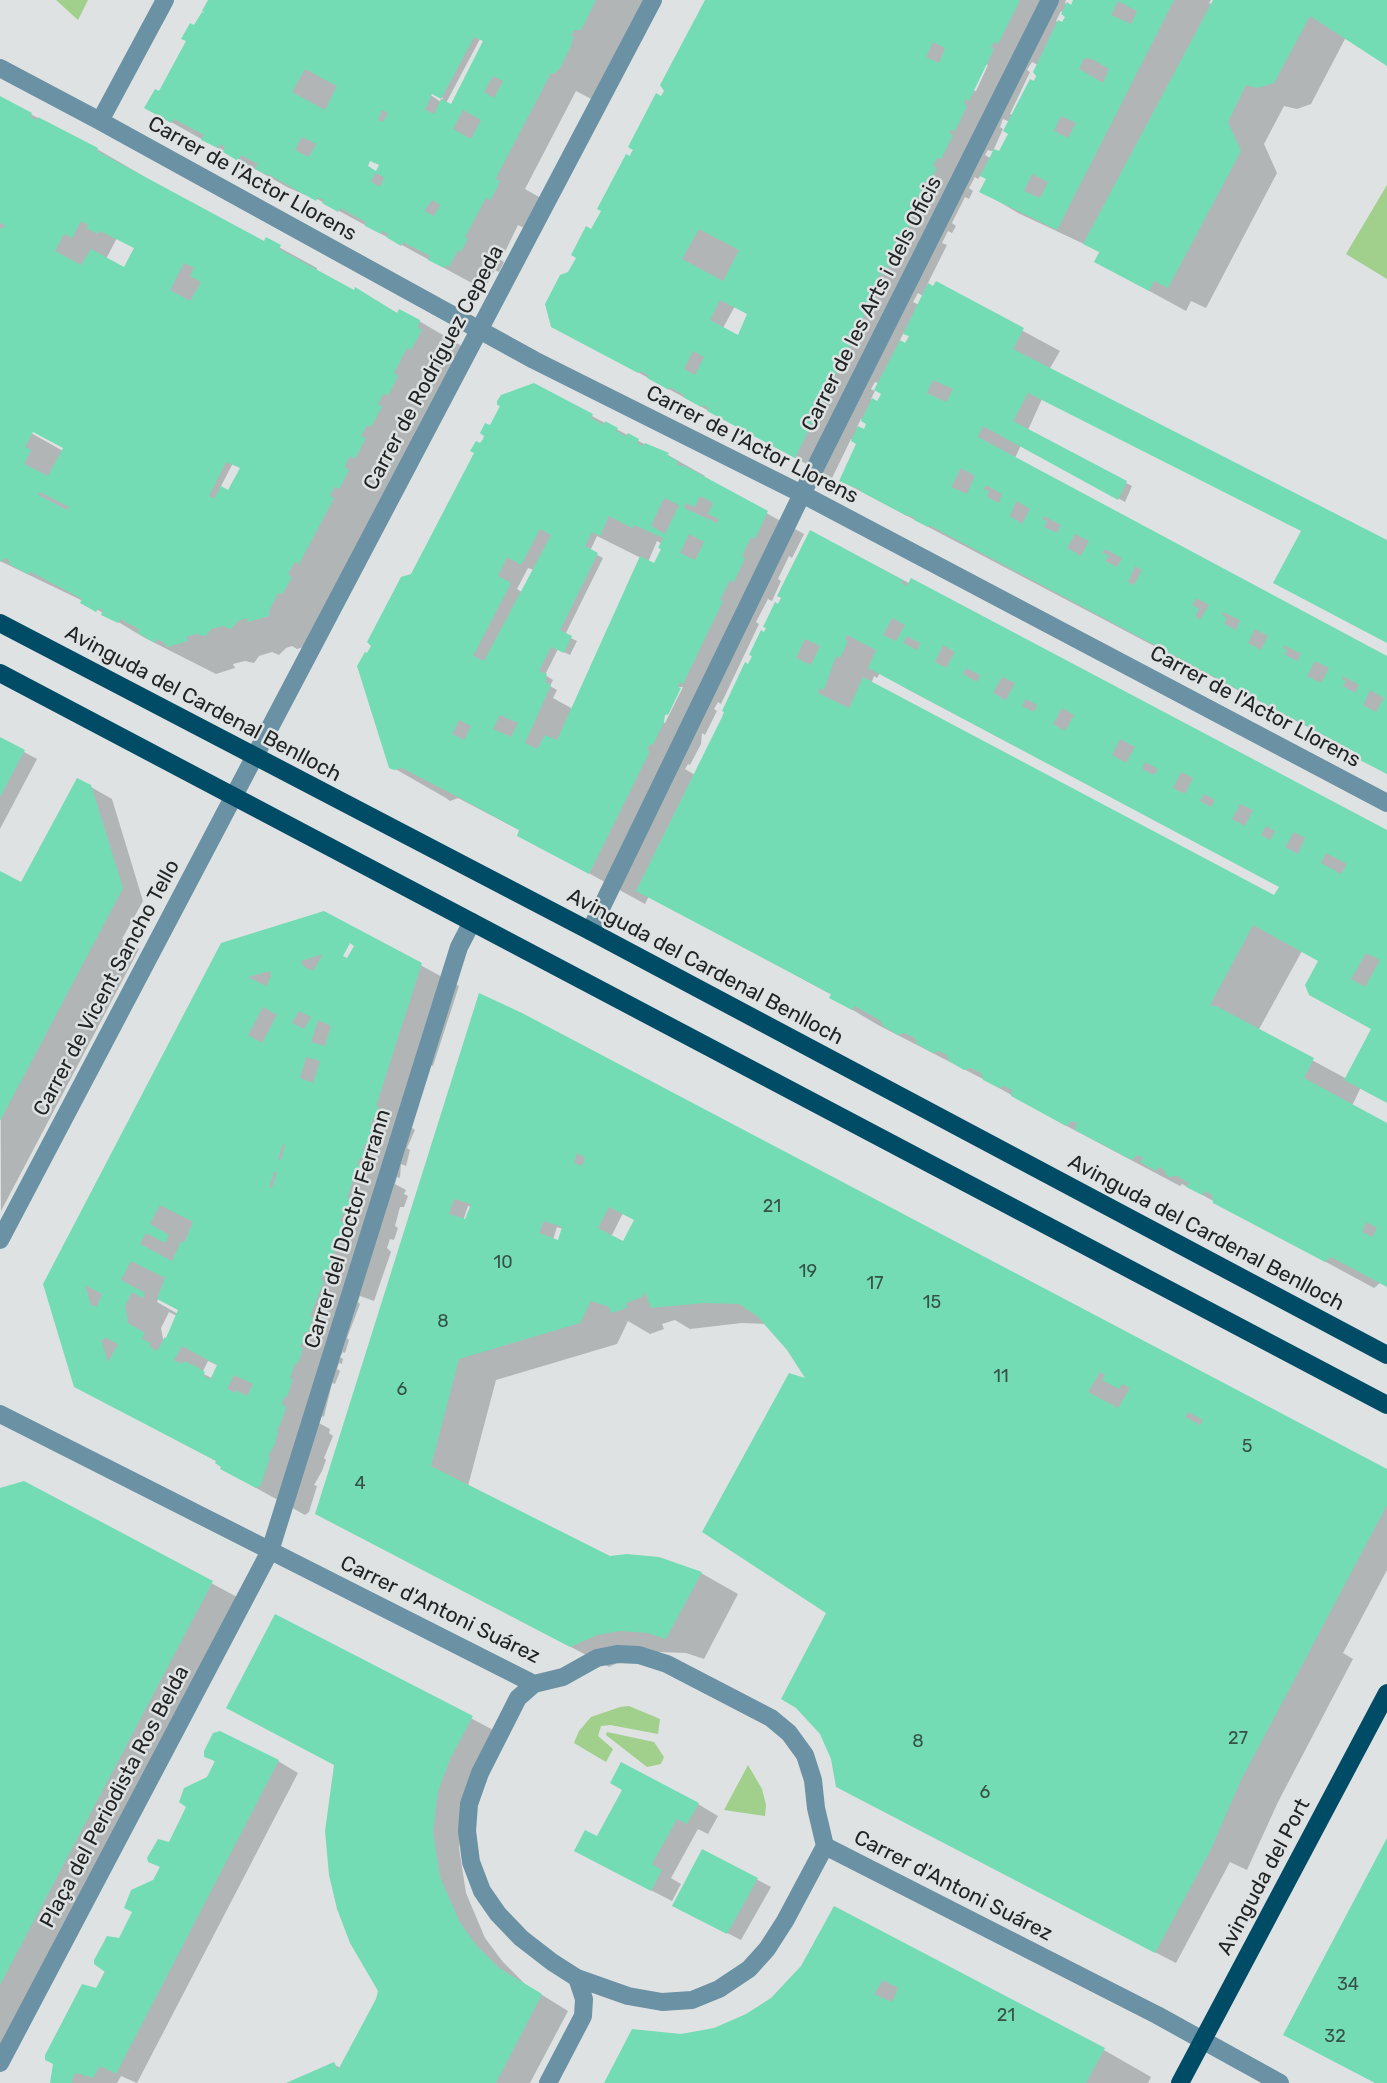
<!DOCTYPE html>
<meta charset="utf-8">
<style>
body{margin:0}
canvas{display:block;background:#dee2e2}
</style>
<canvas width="1387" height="2083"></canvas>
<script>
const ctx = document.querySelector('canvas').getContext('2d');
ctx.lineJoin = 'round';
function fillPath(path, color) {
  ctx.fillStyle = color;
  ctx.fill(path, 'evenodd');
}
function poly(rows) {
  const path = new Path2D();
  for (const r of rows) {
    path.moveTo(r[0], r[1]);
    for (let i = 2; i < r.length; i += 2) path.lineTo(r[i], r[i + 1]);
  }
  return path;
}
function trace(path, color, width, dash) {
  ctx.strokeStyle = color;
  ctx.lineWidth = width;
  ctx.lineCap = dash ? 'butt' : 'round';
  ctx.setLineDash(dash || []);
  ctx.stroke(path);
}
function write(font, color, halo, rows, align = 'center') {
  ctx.font = font + ' Rubik,sans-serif';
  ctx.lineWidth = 5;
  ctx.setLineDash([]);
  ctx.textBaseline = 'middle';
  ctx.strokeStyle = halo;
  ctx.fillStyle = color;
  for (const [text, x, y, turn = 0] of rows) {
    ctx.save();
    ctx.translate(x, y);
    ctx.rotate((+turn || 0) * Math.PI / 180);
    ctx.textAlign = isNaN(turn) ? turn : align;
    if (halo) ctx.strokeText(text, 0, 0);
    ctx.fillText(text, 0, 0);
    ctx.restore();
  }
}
fillPath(poly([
 [56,0,88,0,78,20],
 [1387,185,1387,279,1346,254],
 [629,1706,660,1719,658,1734,610,1725,601,1726,598,1736,613,1749,606,1762,574,1743,579,1731,591,1717,620,1707],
 [607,1732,654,1742,664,1757,661,1764,647,1767,606,1735],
 [748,1765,762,1789,766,1805,765,1816,724,1810]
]), '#a1cf8c');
fillPath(poly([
 [209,0,659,0,597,102,576,91,525,189,546,201,530,231,518,225,501,260,504,262,499,272,495,270,486,286,484,285,481,288,306,193,305,195,287,187,146,108,159,93,237,33],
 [480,39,485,42,451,106,446,103],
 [427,90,443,98,441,102,426,92],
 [369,159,382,165,377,173,366,167],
 [707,0,1066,0,1065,3,1072,7,1075,0,1211,0,1209,3,1212,4,1214,0,1387,0,1387,64,1346,37,1311,104,1297,109,1284,106,1264,144,1277,173,1206,308,1191,301,1186,311,1133,282,1101,252,1018,213,981,191,988,179,981,175,978,179,975,177,969,188,973,191,969,199,965,197,952,223,956,226,952,233,948,231,942,243,947,245,927,285,934,288,936,284,1060,351,1049,370,1387,542,1387,642,1303,530,1042,399,1028,430,1132,486,1125,502,1021,445,1015,458,1387,658,1387,774,1357,757,1359,754,841,481,858,443,851,439,832,478,553,326,570,274,662,98],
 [1061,11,1067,16,1063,25,1056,21],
 [1032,62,1038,65,1038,76,1013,115,1010,114,1030,72,1027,70],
 [985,64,988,65,976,91,973,90],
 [1003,119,1010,122,1009,135,1000,154,993,151,1003,129,1000,127],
 [988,150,995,152,992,159,985,155],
 [918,293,923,296,919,305,913,302],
 [735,306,749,313,739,336,723,328],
 [904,332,911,336,906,345,899,342],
 [875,382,880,384,883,393,878,403,871,399,875,391,871,389],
 [861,419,868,423,864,432,857,427],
 [0,98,97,149,145,177,144,179,265,243,266,240,317,268,316,271,399,314,419,321,467,349,317,643,297,649,292,646,286,648,279,655,272,652,259,656,254,663,245,661,233,664,235,668,216,674,145,638,83,601,0,561],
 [117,238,136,249,125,269,106,259],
 [33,430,65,447,63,451,31,433],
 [233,463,241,468,229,493,220,488],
 [534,385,648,446,668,455,705,476,703,478,804,534,792,558,789,556,778,579,781,581,772,601,768,599,756,622,759,624,721,704,718,702,714,709,717,711,705,735,702,733,701,744,690,765,688,764,685,769,695,775,765,634,811,532,1387,832,1387,1102,1361,1087,1352,1106,1387,1125,1387,1287,1380,1283,1374,1288,1182,1184,1180,1186,1061,1123,983,1079,878,1025,831,997,832,995,649,896,645,904,519,835,521,831,458,798,450,801,446,798,390,766,368,655,490,427],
 [597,536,641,558,573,709,553,698,557,690,550,686,553,680,545,675,558,649,570,655,577,641,565,635,603,558,590,551],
 [657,541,662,544,663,549,655,566,648,562],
 [528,568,534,570,522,592,517,589],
 [880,673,907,689,1281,887,1273,897,871,684,874,676,877,678],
 [679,687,683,687,665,723,662,722],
 [1302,951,1320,961,1373,1029,1347,1079,1258,1031],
 [0,739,37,759,0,829],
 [91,787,112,799,143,901,122,939,139,949,1,1211,0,873,22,885],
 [324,913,459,986,433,1066,421,1062,403,1121,415,1130,407,1148,410,1150,406,1166,401,1164,400,1178,397,1177,395,1184,406,1190,404,1194,408,1196,404,1207,400,1207,395,1226,398,1228,394,1240,390,1239,387,1248,391,1252,374,1301,360,1296,358,1302,360,1304,347,1338,349,1340,345,1353,343,1352,340,1357,343,1359,342,1364,339,1363,337,1369,340,1371,335,1384,332,1383,324,1417,322,1416,319,1423,330,1429,329,1433,333,1436,324,1458,326,1460,322,1471,314,1485,317,1486,309,1512,305,1515,222,1469,218,1462,146,1424,45,1284,223,944],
 [350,941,356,945,347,961,341,957],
 [159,1298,179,1310,178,1314,157,1302],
 [169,1312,177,1316,167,1341,163,1339,161,1328],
 [208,1361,219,1366,213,1379,202,1373],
 [480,996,1387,1471,1387,1570,1343,1653,1353,1659,1278,1802,1247,1870,1230,1862,1176,1963,1112,1930,826,1615,809,1381,788,1349,767,1324,742,1323,690,1329,675,1320,662,1324,664,1329,650,1334,628,1321,617,1344,496,1380,468,1486,610,1557,701,1573,738,1594,704,1659,686,1653,659,1652,635,1655,609,1667,388,1551],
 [468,1206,472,1207,474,1224,463,1221],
 [623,1213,636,1220,624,1244,611,1237],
 [557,1227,563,1229,559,1242,553,1240],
 [0,1490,119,1534,239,1598,0,2050],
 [276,1616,499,1733,464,1807,459,1848,466,1893,485,1938,503,1962,526,1985,568,2011,530,2083,292,2083,334,2064,340,2068,378,1999,380,1991,336,1765],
 [206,1756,278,1761,298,1773,137,2083,121,2076,117,2083,52,2083,120,1939,154,1881,170,1844,216,1762],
 [624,1790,698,1804,718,1816,708,1834,698,1829,671,1878,681,1884,672,1901,596,1862,597,1838],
 [703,1851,771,1887,741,1940,688,1913],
 [834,1908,1104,2050,1151,2077,1148,2083,606,2083,661,2035,698,2033,733,2023,760,2008,783,1990,802,1967]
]), '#0003');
fillPath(poly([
 [208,0,596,0,581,30,574,30,571,36,574,37,571,43,572,44,560,68,554,74,551,73,499,172,496,179,500,181,496,190,490,200,486,198,465,237,468,239,461,252,458,250,449,267,446,265,444,268,428,260,430,256,403,242,401,246,386,237,388,234,385,232,382,231,381,234,365,226,366,222,340,208,338,212,322,203,324,200,318,197,316,201,268,174,268,175,255,169,258,164,241,155,238,161,223,152,225,147,220,144,218,148,201,140,204,135,174,119,171,123,144,108,155,89,159,91,186,41,181,39,190,23,194,25,202,12,205,13,202,11],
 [474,37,483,41,451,104,441,99,434,114,425,110,432,94,441,99],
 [305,69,337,86,325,110,292,92],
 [493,76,503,81,494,98,484,92],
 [382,110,388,113,383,122,378,120],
 [463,110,481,120,471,139,453,129],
 [302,137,316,144,309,157,295,150],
 [370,161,379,165,376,171,368,166],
 [375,173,384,177,380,187,371,182],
 [432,200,440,205,434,216,424,211],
 [705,0,1020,0,998,44,994,42,991,48,994,49,969,101,965,99,964,104,967,106,955,131,951,130,949,133,953,135,941,159,937,158,933,166,937,168,931,179,928,177,916,201,920,203,915,213,911,211,906,220,911,222,884,276,880,273,877,280,881,281,841,364,837,362,835,366,839,368,795,458,707,411,708,408,706,406,703,405,701,407,683,397,684,395,670,387,669,390,647,378,648,375,640,371,638,373,551,327,545,304,560,275,568,272,576,258,571,255,586,226,591,229,601,211,597,209,626,154,630,156,631,153,633,150,628,147,656,93,661,96,664,91,660,85],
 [933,42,945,48,939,63,926,57],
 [699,229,739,250,723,281,682,259],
 [720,300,747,314,738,335,710,320],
 [693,351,704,357,695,375,684,369],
 [1073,0,1174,0,1057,230,979,192,986,179,980,176,994,149,999,151,1008,134,1003,131,1030,79,1034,81,1036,76,1033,72,1058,20,1062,22,1065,17,1061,14,1067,2,1071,5],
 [1118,1,1137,11,1131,24,1111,15],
 [1084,58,1092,59,1109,69,1103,83,1079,69],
 [1061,116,1076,123,1068,138,1054,131],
 [1032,174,1048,182,1040,198,1024,191],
 [1213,0,1387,0,1387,66,1310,16,1274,83,1258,88,1246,85,1228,122,1241,151,1168,288,1154,281,1149,291,1094,262,1099,252,1083,244],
 [0,96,32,113,30,117,37,120,38,117,98,148,97,151,264,241,266,237,281,245,279,249,354,290,355,287,397,313,399,309,420,320,418,328,422,330,411,350,407,348,394,373,398,376,388,396,384,393,378,404,382,407,371,427,367,425,361,436,366,438,355,459,350,456,345,467,349,470,339,489,334,487,330,496,334,498,299,564,295,562,288,574,292,577,287,586,282,594,278,593,269,611,269,616,248,622,247,618,238,621,231,629,223,626,211,629,206,636,196,634,186,637,188,641,167,647,165,643,157,639,155,643,138,633,139,629,120,619,118,623,101,615,103,610,99,608,96,612,80,603,82,599,33,573,31,572,28,574,9,564,9,560,5,558,0,562,0,228,2,229,5,225,0,223],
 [81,221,88,225,86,228,98,234,100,231,134,248,124,267,91,249,81,265,55,251,64,234,72,238],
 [184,263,194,268,190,276,201,282,190,301,170,290],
 [33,432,63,448,48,476,24,464,31,450,25,447],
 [226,462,240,468,228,490,221,486,214,499,209,496],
 [40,492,69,507,67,510,38,495],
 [936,281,1024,328,1013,349,1387,540,1387,643,1273,583,1301,531,1028,393,1013,421,1127,481,1118,500,983,426,978,437,1387,656,1387,774,1354,757,1357,753,1333,740,929,525,928,527,914,520,915,518,908,515,907,516,860,491,861,490,855,487,855,488,839,481,856,444,851,441,858,426,864,429,866,424,861,421,872,398,877,401,880,396,881,394,874,390,900,340,905,343,908,338,909,336,903,334,928,283,933,286],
 [933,380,953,389,946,402,927,393],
 [961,468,975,476,967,494,951,487],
 [986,485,1002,494,999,503,987,497,989,491,984,489],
 [1016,501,1030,509,1022,524,1010,516],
 [1044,516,1061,525,1057,533,1044,527,1047,521,1042,519],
 [1075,534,1089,541,1081,556,1067,548],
 [1105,549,1122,558,1117,567,1105,561,1109,555,1102,553],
 [1135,566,1142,570,1134,585,1128,582],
 [1196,598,1209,605,1200,620,1195,616,1199,609,1192,605],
 [1223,612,1240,620,1236,630,1224,624,1227,618,1222,615],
 [1255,629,1268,636,1261,650,1248,643],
 [1284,645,1301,654,1297,661,1285,655,1287,650,1283,648],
 [1315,661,1329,668,1321,683,1307,676],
 [1343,676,1359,685,1355,693,1343,686,1346,681,1342,679],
 [1370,690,1384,698,1376,712,1363,705],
 [534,383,593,414,591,418,604,425,605,421,618,428,616,431,626,437,628,433,639,439,637,443,644,446,645,443,669,453,667,455,678,461,677,464,682,467,683,465,768,511,755,539,751,537,742,556,745,558,734,582,730,580,720,600,723,601,683,684,680,682,678,687,681,688,668,715,665,714,664,722,653,745,650,744,647,750,650,751,589,874,517,836,519,830,462,799,402,768,394,770,389,768,357,666,365,652,367,653,371,646,367,642,401,577,411,574,474,453,470,451,476,441,480,443,483,439,484,436,480,433,485,423,490,425,500,406,497,405,497,401,501,395],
 [700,496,713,503,708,514,719,519,717,523,684,508,686,503,695,507],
 [664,498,679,505,665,534,651,526],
 [609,516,632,528,634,525,663,538,658,548,661,549,654,563,640,556,557,740,545,735,537,749,525,743,551,685,545,682,547,674,539,671,551,647,564,653,572,636,560,630,598,553,585,546,592,532,600,536],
 [540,529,551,535,484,661,473,656,511,583,498,576,507,557,521,565],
 [689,534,704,542,695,560,680,553],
 [500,715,518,723,511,737,493,729],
 [459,720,471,726,464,740,452,734],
 [810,530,903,580,901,583,907,586,911,578,1387,830,1387,1103,1344,1080,1371,1029,1309,995,1305,985,1318,961,1253,925,1210,1005,1218,1007,1314,1058,1304,1078,1387,1123,1387,1287,1331,1257,1325,1262,1213,1203,1212,1195,1205,1191,1202,1195,1186,1187,1189,1183,1177,1176,1168,1177,1163,1169,1158,1167,1156,1171,1140,1162,1143,1158,1137,1155,1132,1160,1075,1130,1077,1123,1072,1121,1066,1126,1011,1096,1012,1090,1004,1086,999,1088,983,1080,981,1073,971,1068,964,1070,949,1061,947,1055,939,1051,933,1053,917,1044,915,1038,905,1033,898,1035,883,1026,881,1021,855,1006,852,1010,829,998,831,994,636,891,722,717,724,712,722,711,745,662,748,664,752,656,749,655,761,630,764,632,766,628,763,627,775,602,778,604,781,598,777,596],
 [892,618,905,625,896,641,883,635],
 [847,635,876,650,868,668,1279,887,1274,895,863,677,849,708,818,693,820,688,824,690,836,656,840,658,848,641,845,640],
 [907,636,920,643,917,650,903,643],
 [805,639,820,646,811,665,796,658],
 [943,645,955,652,946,668,935,662],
 [966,668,980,675,977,682,963,674],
 [1002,677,1015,683,1006,700,993,693],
 [1026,699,1037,705,1034,712,1022,706],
 [1062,708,1074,715,1065,731,1053,724],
 [1120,739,1135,747,1126,763,1112,755],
 [1145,762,1158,769,1154,775,1142,769],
 [1181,772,1193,778,1185,794,1173,788],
 [1204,794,1215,800,1211,807,1200,801],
 [1240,804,1253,810,1245,826,1232,819],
 [1266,826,1275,831,1270,840,1261,835],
 [1294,832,1305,838,1298,854,1285,847],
 [1326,853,1347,864,1341,874,1321,863],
 [1366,953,1380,960,1365,987,1351,979],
 [1366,1222,1377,1228,1372,1237,1362,1232],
 [0,737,25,750,0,797],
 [77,778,91,785,123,888,0,1121,0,871,21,882],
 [324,911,422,963,376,1106,379,1107,370,1126,374,1127,369,1146,364,1144,363,1159,360,1157,357,1165,361,1166,357,1181,353,1180,347,1198,351,1199,346,1214,343,1213,340,1221,344,1222,327,1275,323,1273,321,1280,324,1281,310,1316,313,1317,308,1333,305,1332,303,1335,307,1336,306,1340,304,1345,301,1343,300,1347,303,1348,298,1364,295,1363,290,1379,293,1379,287,1397,285,1396,283,1400,282,1404,286,1407,282,1420,277,1430,278,1432,275,1444,268,1456,270,1457,261,1485,256,1488,220,1469,221,1467,215,1463,216,1461,74,1387,43,1284,221,943],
 [350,943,354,946,347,958,343,956],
 [323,954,313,971,303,966,301,961],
 [270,971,271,976,266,986,248,977],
 [263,1007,277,1015,262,1043,248,1035],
 [299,1011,311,1017,304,1029,292,1023],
 [318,1020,331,1026,325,1046,311,1042],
 [306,1057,320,1061,313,1083,300,1078],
 [283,1144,285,1145,281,1160,278,1159],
 [274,1172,277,1172,272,1188,269,1187],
 [160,1205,193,1222,184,1243,181,1241,172,1261,140,1244,146,1233,165,1243,169,1235,150,1224],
 [131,1261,165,1278,157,1299,178,1310,166,1338,165,1337,157,1351,149,1346,151,1343,142,1339,145,1333,128,1323,125,1306,132,1292,143,1298,145,1293,121,1280],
 [85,1285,102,1294,97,1306,91,1306],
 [106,1338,118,1344,108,1362,101,1340],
 [182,1346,217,1365,210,1380,203,1375,205,1372,195,1366,184,1361,182,1364,174,1360],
 [234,1375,253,1384,247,1396,236,1390,235,1393,227,1389],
 [479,993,522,1013,1387,1469,1387,1505,1241,1780,1210,1851,1155,1953,836,1787,831,1759,820,1734,796,1708,781,1699,826,1613,702,1532,789,1373,805,1378,787,1350,757,1316,739,1304,704,1303,651,1308,645,1292,642,1297,626,1303,627,1308,611,1313,609,1307,591,1301,580,1323,459,1359,431,1466,610,1556,627,1554,659,1557,702,1572,666,1639,647,1633,621,1631,597,1635,570,1647,315,1514],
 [577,1153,585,1158,582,1166,574,1163],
 [454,1199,471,1204,465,1219,449,1214],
 [609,1207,634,1220,623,1241,598,1228],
 [544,1221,562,1227,558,1240,539,1233],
 [1100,1372,1105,1375,1102,1380,1119,1389,1122,1384,1130,1388,1118,1408,1088,1392],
 [1188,1412,1203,1420,1200,1425,1185,1417],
 [24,1481,213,1581,0,1985,0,1488],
 [275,1614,473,1716,450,1759,438,1791,433,1832,440,1877,459,1921,476,1945,499,1968,542,1994,496,2083,286,2083,334,2062,338,2070,376,1999,378,1991,350,1943,337,1909,329,1875,325,1831,334,1765,226,1708],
 [220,1731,279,1760,116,2074,100,2066,93,2078,77,2073,73,2076,72,2083,50,2083,53,2064,45,2060,45,2055,82,1984,96,1988,105,1972,94,1964,94,1960,107,1936,119,1938,132,1912,124,1908,131,1890,153,1880,160,1867,148,1862,147,1858,158,1839,169,1842,186,1807,179,1802,184,1788,207,1777,215,1761,204,1757,204,1751,213,1733],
 [621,1762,699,1803,687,1824,677,1819,652,1864,662,1870,651,1891,574,1851,585,1830,597,1836,622,1790,610,1783],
 [1387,1838,1387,2083,1375,2083,1283,2035],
 [702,1849,758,1878,727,1934,672,1906],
 [834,1906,1105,2048,1086,2083,604,2083,632,2029,681,2034,714,2028,746,2014,771,1998,801,1966],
 [883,1980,898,1988,892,2002,874,1994]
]), '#73dcb5');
trace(poly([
 [0,68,100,121,165,0],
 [100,121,534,360,802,494,1387,803],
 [590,931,802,494,1050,0],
 [0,1240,653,0],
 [0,1414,534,1684,563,1677,597,1658,617,1654,639,1655,667,1664,771,1718,789,1733,805,1755,813,1780,816,1808,825,1846,1157,2015,1280,2083],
 [534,1684,518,1698,480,1773,469,1804,467,1831,471,1862,482,1891,498,1914,521,1938,552,1962,577,1978,628,1996,662,2002,692,2000,719,1989,749,1969,767,1949,785,1921,825,1846],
 [0,2063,270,1551,459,947,472,922],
 [548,2083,583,2016,584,1999,577,1978]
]), '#6a91a4', 18);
trace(poly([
 [0,623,590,931,1387,1355],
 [0,673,1387,1405],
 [1180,2083,1387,1693]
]), '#004c66', 18);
write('18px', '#365248', null, [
 ["21",772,1207],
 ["10",503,1263],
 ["19",808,1272],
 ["17",875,1284],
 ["15",932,1303],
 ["8",443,1322],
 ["11",1001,1377],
 ["6",402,1390],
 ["5",1247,1447],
 ["4",360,1484],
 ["27",1238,1739],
 ["8",918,1742],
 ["6",985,1793],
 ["34",1348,1985],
 ["21",1006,2016],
 ["32",1335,2037]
]);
write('21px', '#222424', '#dee2e2', [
 ["Carrer de l'Actor Llorens",252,179,29],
 ["Carrer de les Arts i dels Oficis",872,304,-63],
 ["Carrer de Rodríguez Cepeda",434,368,-62],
 ["Carrer de l'Actor Llorens",752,445,27],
 ["Avinguda del Cardenal Benlloch",203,704,28],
 ["Carrer de l'Actor Llorens",1255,707,28],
 ["Avinguda del Cardenal Benlloch",705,967,28],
 ["Carrer de Vicent Sancho Tello",107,988,-62],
 ["Carrer del Doctor Ferrann",348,1229,-73],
 ["Avinguda del Cardenal Benlloch",1206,1233,28],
 ["Carrer d'Antoni Suárez",440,1610,26],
 ["Plaça del Periodista Ros Belda",115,1797,-62],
 ["Avinguda del Port",1264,1877,-62],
 ["Carrer d'Antoni Suárez",953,1886,27]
]);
</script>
